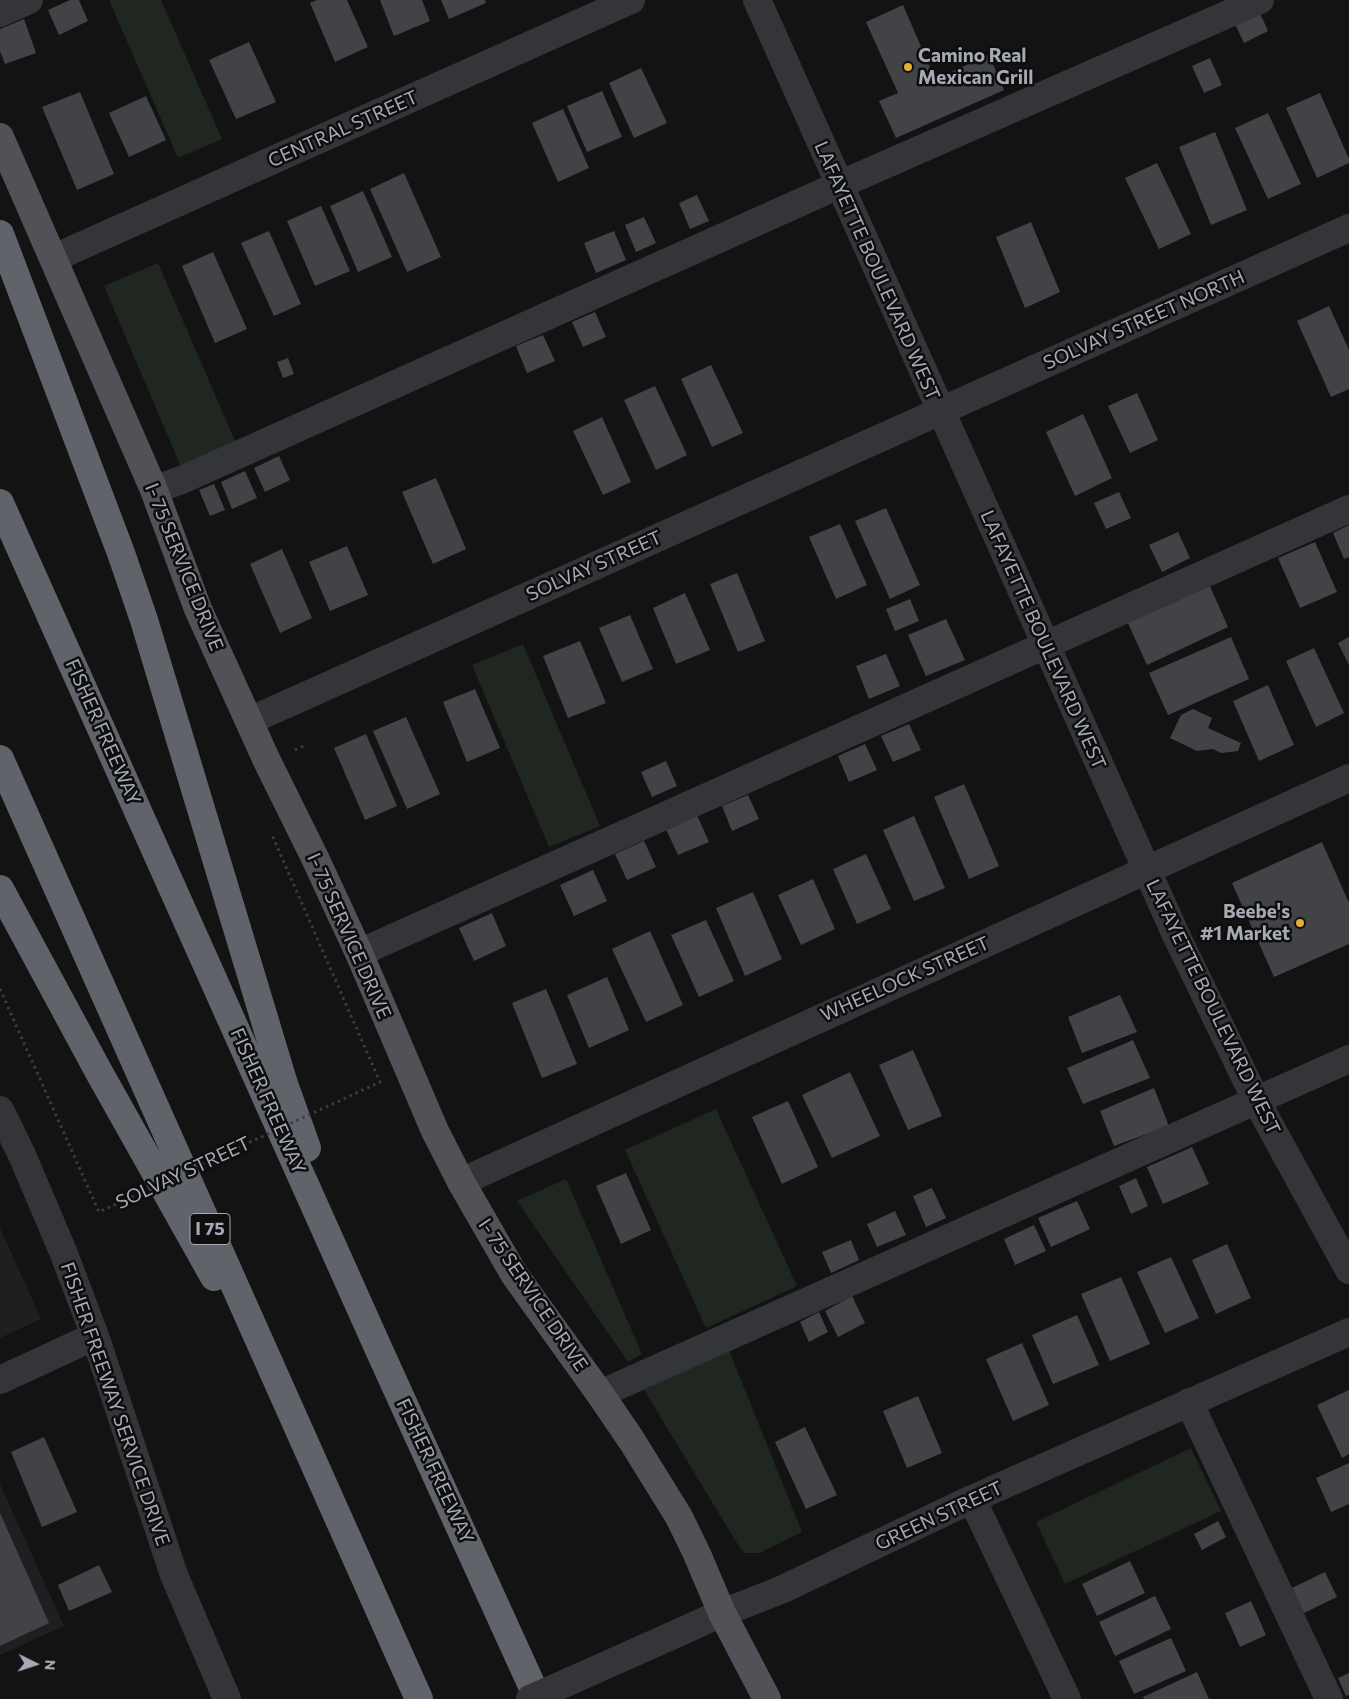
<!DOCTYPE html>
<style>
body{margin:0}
#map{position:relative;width:1349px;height:1699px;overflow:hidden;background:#131314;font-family:Commissioner,sans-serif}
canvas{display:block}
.north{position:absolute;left:10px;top:1639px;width:50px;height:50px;-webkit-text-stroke:4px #0e0e0f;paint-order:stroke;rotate:94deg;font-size:14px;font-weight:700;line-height:20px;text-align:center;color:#a5aab4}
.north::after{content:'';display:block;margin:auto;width:18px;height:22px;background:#a5aab4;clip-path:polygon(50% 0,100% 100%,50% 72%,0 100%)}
</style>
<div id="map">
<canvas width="1349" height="1699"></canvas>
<div class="north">N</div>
</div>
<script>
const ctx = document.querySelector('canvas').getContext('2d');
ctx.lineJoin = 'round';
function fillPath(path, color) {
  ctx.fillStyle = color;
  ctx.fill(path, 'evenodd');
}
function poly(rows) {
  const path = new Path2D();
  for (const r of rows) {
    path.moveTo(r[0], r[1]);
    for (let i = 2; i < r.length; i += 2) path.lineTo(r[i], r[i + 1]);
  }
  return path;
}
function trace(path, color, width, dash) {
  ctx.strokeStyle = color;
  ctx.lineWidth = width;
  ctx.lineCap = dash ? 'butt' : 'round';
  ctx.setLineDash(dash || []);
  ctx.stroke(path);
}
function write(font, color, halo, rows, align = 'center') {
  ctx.font = font + ' Commissioner,sans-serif';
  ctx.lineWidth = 5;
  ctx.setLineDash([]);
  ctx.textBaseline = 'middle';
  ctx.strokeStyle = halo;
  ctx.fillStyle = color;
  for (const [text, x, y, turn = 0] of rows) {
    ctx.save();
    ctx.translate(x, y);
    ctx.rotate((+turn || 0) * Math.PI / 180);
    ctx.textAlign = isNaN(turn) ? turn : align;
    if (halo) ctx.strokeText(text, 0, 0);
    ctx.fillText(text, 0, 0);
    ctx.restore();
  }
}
fillPath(poly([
 [0,1228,41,1319,0,1338],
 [0,1484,64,1626,0,1655]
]), '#1f1f21');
fillPath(poly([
 [109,0,161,0,222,139,178,158],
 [158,263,236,443,181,467,104,286],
 [523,644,600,826,549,847,472,665],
 [716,1109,797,1286,706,1328,625,1150],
 [566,1179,642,1354,628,1362,517,1201],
 [729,1350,802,1532,759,1553,745,1553,740,1548,644,1390],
 [1191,1448,1221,1511,1065,1584,1036,1522]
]), '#1f2720');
fillPath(poly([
 [70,0,79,0,88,21,59,35,48,10],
 [317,0,347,0,368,47,335,62,310,3],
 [380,0,422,0,430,21,394,36],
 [441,0,485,0,486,3,449,19],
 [903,5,935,79,989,55,1004,90,896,138,879,101,898,93,866,22],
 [1259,11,1268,31,1244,43,1234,22],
 [24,19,36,53,5,64,0,51,0,29],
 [249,42,276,102,236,119,209,60],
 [1210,58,1222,85,1204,93,1192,66],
 [641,68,667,123,634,138,609,83],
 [602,91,622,137,587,152,567,106],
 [80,92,114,174,77,190,42,107],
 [1320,93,1349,159,1349,163,1317,178,1286,108],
 [146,96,166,140,129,157,109,113],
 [563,109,589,168,558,182,532,123],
 [1268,113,1301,184,1268,199,1235,128],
 [1215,132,1247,210,1211,225,1179,147],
 [1157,163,1191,234,1159,249,1125,178],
 [404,173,441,257,407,272,370,189],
 [363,191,392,257,358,272,330,206],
 [697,195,709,221,690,229,679,203],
 [321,206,350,271,315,286,287,221],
 [644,217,656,243,636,252,625,225],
 [1031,222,1060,292,1025,308,996,237],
 [269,231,301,304,274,316,241,243],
 [614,231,626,260,596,273,584,243],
 [213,252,247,329,215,343,182,266],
 [1329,306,1349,350,1349,389,1331,397,1297,321],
 [595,312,606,337,583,347,572,322],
 [543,335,555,361,527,373,516,346],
 [288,358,294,374,283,378,277,362],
 [711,365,743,433,712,447,681,379],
 [655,386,687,455,656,470,624,400],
 [1137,393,1158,440,1130,453,1108,406],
 [1083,414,1112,478,1075,496,1046,432],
 [602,417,631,482,603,495,573,431],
 [279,456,290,480,265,492,254,468],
 [245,471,257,498,232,509,221,482],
 [436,478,466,549,433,564,402,492],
 [214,484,225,510,210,516,199,490],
 [1119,492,1131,518,1106,529,1094,503],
 [886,508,920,585,890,599,855,521],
 [840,524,867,585,836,599,809,537],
 [1349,525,1349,557,1344,559,1333,533],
 [1178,532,1190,558,1162,572,1149,545],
 [1315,542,1337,592,1300,608,1278,558],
 [347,546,368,595,330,611,309,562],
 [282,549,312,618,280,633,250,564],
 [737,573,765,641,738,652,710,584],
 [1209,584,1228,627,1147,665,1127,621],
 [685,593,710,650,676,664,653,608],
 [910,599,919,621,895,631,886,609],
 [630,615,653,669,622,682,599,628],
 [946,619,965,660,926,676,908,635],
 [1231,637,1249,679,1168,715,1149,673],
 [1349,637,1349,665,1338,643],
 [580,641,606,703,568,718,543,656],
 [1314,648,1344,713,1316,727,1286,661],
 [886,654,900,686,869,699,856,666],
 [1268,685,1294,745,1259,761,1233,701],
 [475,689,500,748,467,762,443,702],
 [1193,709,1212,718,1208,728,1241,743,1238,751,1221,753,1213,749,1197,751,1170,738,1181,715],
 [406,717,440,794,407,809,373,731],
 [909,724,921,750,893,762,881,736],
 [366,734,397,806,365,820,334,748],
 [865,744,877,770,849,782,838,756],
 [666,761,677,786,652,797,641,772],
 [964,784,999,866,969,879,934,797],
 [748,795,759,819,732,831,722,806],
 [697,815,709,842,678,855,666,829],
 [914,816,945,888,914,901,883,830],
 [644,841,656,867,627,880,615,854],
 [1322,842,1349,903,1349,944,1274,977,1232,883],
 [866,854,891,909,857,924,833,869],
 [593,870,607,901,574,916,560,885],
 [813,879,835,929,801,945,778,895],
 [753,892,782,959,745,976,716,908],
 [492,913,506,946,474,961,459,928],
 [706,920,734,981,699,997,671,935],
 [650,931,683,1005,646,1022,612,949],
 [607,977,629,1030,589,1048,567,995],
 [546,989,577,1064,542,1078,512,1003],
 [1120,995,1137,1032,1082,1053,1068,1017],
 [1133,1040,1150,1078,1083,1104,1067,1068],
 [913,1050,942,1116,908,1130,879,1065],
 [850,1072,880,1136,832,1158,802,1095],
 [1154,1088,1169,1126,1114,1146,1100,1111],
 [788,1101,818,1167,782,1184,752,1117],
 [1192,1147,1209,1184,1163,1204,1147,1167],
 [626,1173,651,1230,621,1244,596,1186],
 [1136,1178,1148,1206,1131,1214,1119,1186],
 [932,1188,946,1218,926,1227,913,1196],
 [1077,1201,1090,1229,1051,1247,1038,1218],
 [895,1211,906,1235,877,1247,867,1224],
 [1034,1225,1046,1251,1015,1265,1004,1239],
 [851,1240,859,1260,831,1273,822,1252],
 [1227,1244,1251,1298,1216,1314,1192,1260],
 [1171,1257,1199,1318,1165,1333,1137,1272],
 [1121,1277,1150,1344,1110,1361,1081,1294],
 [852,1296,865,1323,838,1337,825,1311],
 [819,1312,828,1332,809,1342,800,1322],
 [1077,1315,1099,1365,1053,1384,1032,1335],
 [1022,1343,1049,1405,1013,1421,986,1359],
 [1349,1390,1349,1454,1342,1458,1317,1405],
 [918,1396,942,1453,907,1468,883,1411],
 [805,1427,837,1495,806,1509,775,1442],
 [44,1437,77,1512,42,1527,11,1452],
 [1349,1463,1349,1504,1331,1512,1316,1478],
 [0,1513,49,1623,0,1646],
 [1218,1521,1226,1537,1202,1550,1194,1534],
 [1130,1561,1145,1593,1097,1616,1082,1584],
 [99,1565,112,1592,69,1611,58,1585],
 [1325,1572,1337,1597,1304,1613,1292,1588],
 [1155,1596,1171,1629,1115,1656,1099,1622],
 [1251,1601,1266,1635,1240,1647,1225,1613],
 [1171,1638,1186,1671,1134,1694,1119,1661],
 [1197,1672,1209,1699,1144,1699,1143,1697],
 [1349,1673,1349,1695,1346,1696,1338,1678]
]), '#424347');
trace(poly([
 [295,750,304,746]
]), '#3a3c40', 3, [2.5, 4]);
trace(poly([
 [757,0,1176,935,1256,1100,1349,1270],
 [0,13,29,0],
 [54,258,631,0],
 [154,490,184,479,839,185,1260,0],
 [249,721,1349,228],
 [359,953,1349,509],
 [0,1110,22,1155,64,1254,95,1336,174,1575,227,1699],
 [461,1182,1349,778],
 [0,1380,95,1336],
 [600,1394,1349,1059],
 [1189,1402,1329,1699],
 [972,1499,1067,1699],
 [669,1637,722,1613,781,1590,972,1499,1349,1332]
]), '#343539', 28);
trace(poly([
 [0,137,154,490,198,609,267,761,315,858,359,953,435,1131,461,1182,514,1274,600,1394,632,1441,679,1517,697,1554,722,1613,767,1699]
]), '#505258', 28);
trace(poly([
 [0,234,121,553,144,620,284,1084,307,1148],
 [0,503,380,1352,538,1699],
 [0,759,419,1699],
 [0,889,100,1074,214,1277]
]), '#60636a', 28);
trace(poly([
 [0,989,99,1212,380,1082,272,835]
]), '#3a3c40', 3, [2.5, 4]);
trace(poly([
 [530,1699,669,1637]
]), '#343539', 28);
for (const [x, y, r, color] of [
 [908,67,5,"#e8ac37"],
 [1300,923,5,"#e8ac37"]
]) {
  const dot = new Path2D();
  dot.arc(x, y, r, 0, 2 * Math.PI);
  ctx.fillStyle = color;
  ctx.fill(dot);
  trace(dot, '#0e0e0f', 2);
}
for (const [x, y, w] of [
 [210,1229,40]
]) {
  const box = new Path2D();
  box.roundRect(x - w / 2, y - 15.5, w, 31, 4);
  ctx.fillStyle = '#0e0e0f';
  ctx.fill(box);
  trace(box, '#a5aab4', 1);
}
write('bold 18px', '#a5aab4', null, [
 ["I 75",210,1229]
]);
write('bold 19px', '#a5aab4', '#0e0e0f', [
 ["Camino Real",918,56],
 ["Mexican Grill",918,78],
 ["Beebe's",1290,912,"right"],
 ["#1 Market",1290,934,"right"]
], 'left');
write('19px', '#a5aab4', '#0e0e0f', [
 ["CENTRAL STREET",343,129,-24],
 ["LAFAYETTE BOULEVARD WEST",877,271,66],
 ["SOLVAY STREET NORTH",1144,320,-24],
 ["SOLVAY STREET",594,566,-24],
 ["I- 75 SERVICE DRIVE",184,567,68],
 ["LAFAYETTE BOULEVARD WEST",1043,640,66],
 ["FISHER FREEWAY",103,732,66],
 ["I- 75 SERVICE DRIVE",349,936,66],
 ["WHEELOCK STREET",905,979,-24],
 ["LAFAYETTE BOULEVARD WEST",1213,1007,64],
 ["FISHER FREEWAY",268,1101,66],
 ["SOLVAY STREET",183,1173,-25],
 ["I- 75 SERVICE DRIVE",533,1295,56],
 ["FISHER FREEWAY SERVICE DRIVE",115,1404,71],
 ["FISHER FREEWAY",435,1471,65],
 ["GREEN STREET",939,1516,-25]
]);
</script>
